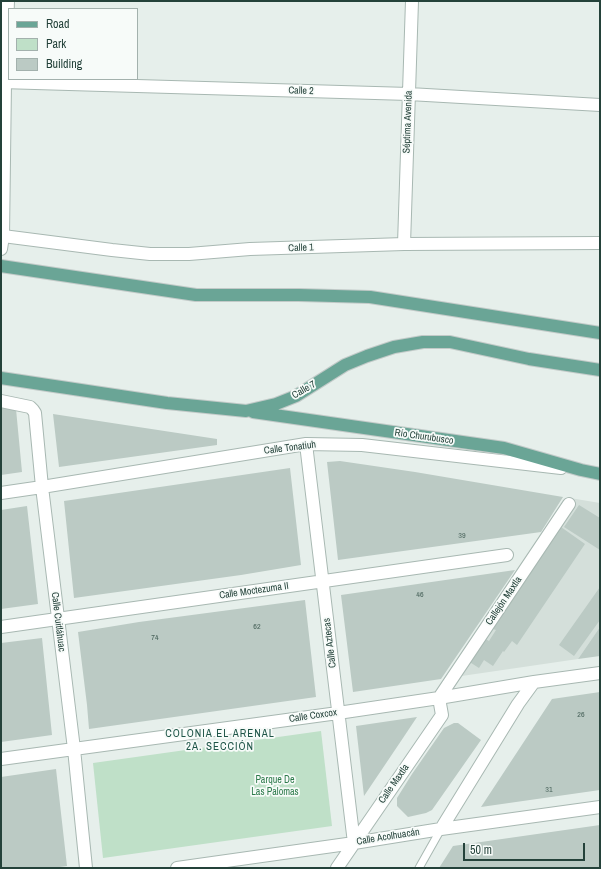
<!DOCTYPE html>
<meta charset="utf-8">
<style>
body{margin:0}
#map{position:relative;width:601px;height:869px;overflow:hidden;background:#e6efeb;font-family:"Archivo Narrow",sans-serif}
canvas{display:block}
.frame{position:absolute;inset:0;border:2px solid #24423a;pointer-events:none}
.legend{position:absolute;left:8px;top:8px;width:130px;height:72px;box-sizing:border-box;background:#f7fbf9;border:1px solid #a3b1ad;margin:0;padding:5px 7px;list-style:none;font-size:12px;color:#24423a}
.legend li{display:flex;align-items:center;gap:8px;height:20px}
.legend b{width:20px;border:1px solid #a3b1ad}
.scale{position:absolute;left:463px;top:843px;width:122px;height:18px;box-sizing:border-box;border:2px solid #24423a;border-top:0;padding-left:5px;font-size:12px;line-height:14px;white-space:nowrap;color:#24423a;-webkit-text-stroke:3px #f7fbf9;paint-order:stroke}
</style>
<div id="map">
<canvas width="601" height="869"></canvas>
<div class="frame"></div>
<ul class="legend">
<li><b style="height:5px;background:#6aa596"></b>Road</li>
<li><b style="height:11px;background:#bfe0c8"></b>Park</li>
<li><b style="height:11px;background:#bbcac4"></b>Building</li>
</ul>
<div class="scale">50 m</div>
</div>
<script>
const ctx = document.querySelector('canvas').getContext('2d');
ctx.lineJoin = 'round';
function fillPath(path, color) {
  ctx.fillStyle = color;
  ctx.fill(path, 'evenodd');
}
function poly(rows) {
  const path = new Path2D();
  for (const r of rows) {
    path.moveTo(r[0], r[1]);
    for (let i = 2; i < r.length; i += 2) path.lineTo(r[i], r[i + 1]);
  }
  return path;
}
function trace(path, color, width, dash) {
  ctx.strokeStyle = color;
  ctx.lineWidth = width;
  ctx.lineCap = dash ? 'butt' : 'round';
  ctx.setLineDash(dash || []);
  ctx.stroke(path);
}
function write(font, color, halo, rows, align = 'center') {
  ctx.font = font + ' "Archivo Narrow",sans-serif';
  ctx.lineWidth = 3.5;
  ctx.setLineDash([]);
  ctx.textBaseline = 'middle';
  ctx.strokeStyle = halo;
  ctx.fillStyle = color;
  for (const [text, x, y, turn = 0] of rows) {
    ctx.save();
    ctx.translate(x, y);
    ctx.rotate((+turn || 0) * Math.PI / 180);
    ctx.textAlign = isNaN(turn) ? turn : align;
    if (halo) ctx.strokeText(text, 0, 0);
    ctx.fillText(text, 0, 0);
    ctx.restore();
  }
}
fillPath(poly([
 [570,498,600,503,600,627,578,659,448,678]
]), '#d4dfda');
fillPath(poly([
 [321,731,332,826,103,858,93,763]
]), '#bfe0c8');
fillPath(poly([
 [1,406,16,409,22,472,1,475],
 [53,414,217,439,217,445,59,467],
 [340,461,415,472,563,497,541,532,338,560,327,462],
 [290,468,301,565,241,575,74,598,64,501],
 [579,505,600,518,600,550,564,527],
 [27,506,38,604,1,609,1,510],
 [561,527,585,544,517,645,512,641,504,652,503,651,493,666,484,660,479,668,468,661,484,638,489,641,496,630,493,629],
 [515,570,441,679,353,692,341,595],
 [600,587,600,620,574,656,559,645],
 [305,600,316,697,89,729,87,705,78,632,139,622],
 [600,627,600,656,578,659],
 [42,638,52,735,1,742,1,643],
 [600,692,600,790,481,807,552,699],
 [417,717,399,744,364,796,356,726],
 [454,723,458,723,481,740,432,810,426,813,408,817,397,806,397,798,412,774,444,728],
 [56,769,67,866,52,868,1,868,1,777],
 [600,825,600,868,439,868,453,846]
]), '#bbcac4');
const service = poly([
 [419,868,441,829]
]);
const minor = poly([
 [1,82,409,94,600,105],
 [3,236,112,250,150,254,189,254,250,249,404,244,600,243],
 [404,244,412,1],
 [1,401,30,407,33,410,35,413,42,487,74,749,86,868],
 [306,444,354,843],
 [1,493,42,487,306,444,362,445,561,468],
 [1,627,507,555],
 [1,759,74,749,338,713,439,698,534,682,600,673],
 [441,829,518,704,534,682],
 [177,868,354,843,441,829,600,807],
 [337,868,442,715,439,698,569,504]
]);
const tertiary = poly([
 [1,249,3,236,5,82,8,1]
]);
const primary = poly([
 [1,266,196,295,299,295,370,297,600,333],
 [1,378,167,403,246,411,276,404,296,396,345,365,367,356,394,347,423,342,450,342,529,359,600,370],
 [253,412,504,448,581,470,600,474]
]);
trace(service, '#a8b8b2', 9);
trace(minor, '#a8b8b2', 14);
trace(tertiary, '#a8b8b2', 14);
trace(primary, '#c2cac8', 14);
trace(service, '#fff', 7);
trace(minor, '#fff', 12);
trace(tertiary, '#fff', 12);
trace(primary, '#6aa596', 12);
write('8px', '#4a645c', null, [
 ["39",462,536],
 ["46",420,595],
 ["62",257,627],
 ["74",155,638],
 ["26",581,715],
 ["31",549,790]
]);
write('10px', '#24423a', '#f7fbf9', [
 ["Calle 2",301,91,2],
 ["Séptima Avenida",408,122,-88],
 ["Calle 1",301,248,-2],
 ["Calle 7",304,390,-30],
 ["Río Churubusco",424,437,8],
 ["Calle Tonatiuh",290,448,-7],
 ["Calle Moctezuma II",254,591,-8],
 ["Callejón Maxtla",504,601,-56],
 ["Calle Cuitláhuac",58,622,83],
 ["Calle Aztecas",330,643,-97],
 ["Calle Coxcox",313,716,-8],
 ["Calle Maxtla",394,784,-55],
 ["Calle Acolhuacán",388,837,-9]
]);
write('10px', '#2d7a4b', '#f7fbf9', [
 ["Parque De",275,780],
 ["Las Palomas",275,792]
]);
ctx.letterSpacing = '1px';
write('11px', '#1f5548', '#f7fbf9', [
 ["COLONIA EL ARENAL",220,734],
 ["2A. SECCIÓN",220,747]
]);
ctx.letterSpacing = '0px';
</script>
